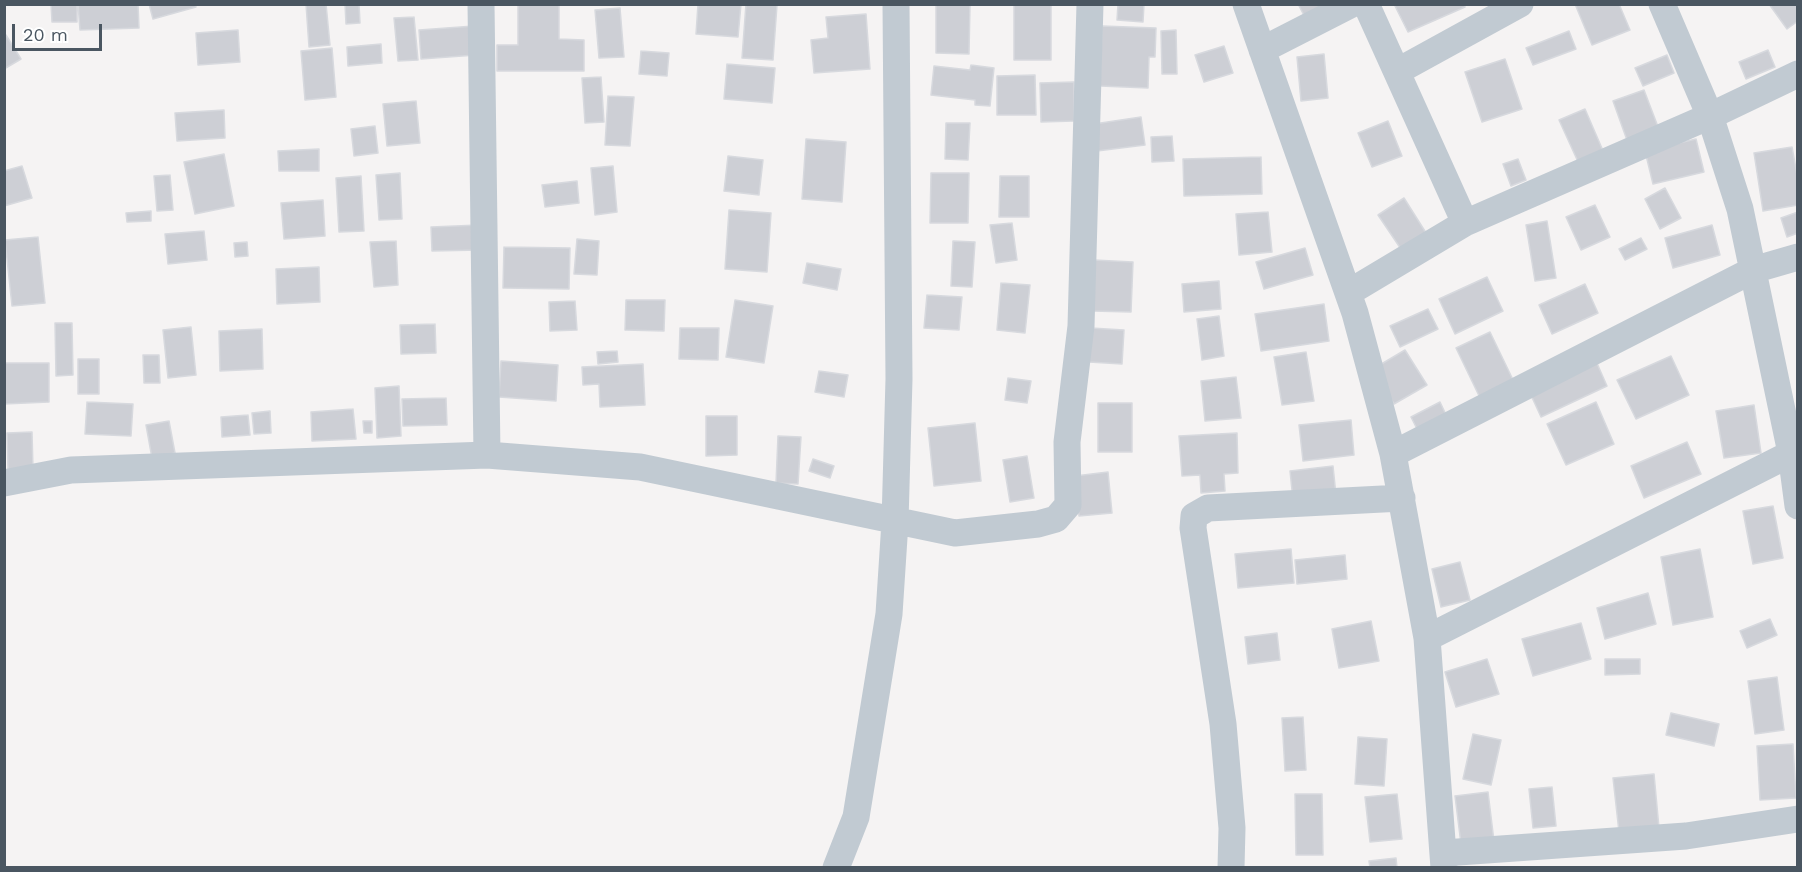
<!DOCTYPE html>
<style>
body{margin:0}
#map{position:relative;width:1802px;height:872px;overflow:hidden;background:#f5f3f3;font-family:"Work Sans",sans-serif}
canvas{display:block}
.frame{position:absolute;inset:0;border:6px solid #4a5661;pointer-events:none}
.scale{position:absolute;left:12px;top:24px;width:90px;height:27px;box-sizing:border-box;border:3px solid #4a5661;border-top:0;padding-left:8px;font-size:18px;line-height:21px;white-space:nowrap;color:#4a5661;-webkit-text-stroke:4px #fff;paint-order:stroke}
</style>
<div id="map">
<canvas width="1802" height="872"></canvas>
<div class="frame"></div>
<div class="scale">20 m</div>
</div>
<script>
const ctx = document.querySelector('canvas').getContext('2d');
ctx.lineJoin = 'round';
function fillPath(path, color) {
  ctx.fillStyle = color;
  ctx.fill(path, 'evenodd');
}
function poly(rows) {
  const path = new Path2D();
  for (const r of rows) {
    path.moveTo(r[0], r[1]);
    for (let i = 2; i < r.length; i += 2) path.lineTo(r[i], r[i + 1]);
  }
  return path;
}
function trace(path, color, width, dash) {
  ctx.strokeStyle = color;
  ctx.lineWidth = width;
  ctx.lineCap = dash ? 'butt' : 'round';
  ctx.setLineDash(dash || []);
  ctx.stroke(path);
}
const building = poly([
 [51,4,77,4,77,22,52,22,51,4],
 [78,4,138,4,139,28,80,30,78,4],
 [149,4,195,4,196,7,153,19,149,4],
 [306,4,326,4,330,45,309,47,306,4],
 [345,4,359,4,360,23,346,24,345,4],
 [518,4,559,4,559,39,584,40,584,71,497,71,497,45,518,45,518,4],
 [698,4,741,4,738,37,696,34,698,4],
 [746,4,777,5,773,60,742,58,746,4],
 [936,4,970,4,969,54,936,53,936,4],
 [1051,4,1051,60,1014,60,1014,5,1051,4],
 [1118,4,1144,4,1143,22,1117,20,1118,4],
 [1298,4,1336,4,1307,21,1298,4],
 [1394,4,1464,4,1465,7,1408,32,1394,4],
 [1575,4,1619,4,1630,30,1592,45,1575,4],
 [1769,4,1798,4,1798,21,1787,29,1769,4],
 [620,8,624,57,599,58,595,10,620,8],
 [866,14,870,69,814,73,811,40,828,38,826,17,866,14],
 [414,17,418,60,398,61,394,18,414,17],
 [474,26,476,55,421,59,419,30,474,26],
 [1102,26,1156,28,1155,57,1149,57,1148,88,1100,86,1102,26],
 [238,30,240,62,198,65,196,33,238,30],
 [1176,30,1177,74,1162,74,1161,31,1176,30],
 [1569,31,1576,49,1533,65,1526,48,1569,31],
 [6,35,21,59,4,69,4,36,6,35],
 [381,44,382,63,348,66,347,47,381,44],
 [1224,46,1233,73,1204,82,1195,55,1224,46],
 [332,48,336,97,305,100,301,51,332,48],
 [1768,50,1775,67,1746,79,1739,62,1768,50],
 [641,51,669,53,667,76,639,74,641,51],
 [1324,54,1328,98,1301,101,1297,57,1324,54],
 [1667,55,1674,73,1643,86,1635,68,1667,55],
 [1505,59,1522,109,1482,122,1465,72,1505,59],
 [727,64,775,68,772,103,724,99,727,64],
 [971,65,994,68,990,106,975,105,975,100,931,95,934,66,970,70,971,65],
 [1035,75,1036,115,997,115,997,76,1035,75],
 [601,77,604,122,585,123,582,78,601,77],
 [1074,82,1074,121,1041,122,1040,83,1074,82],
 [1644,90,1660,132,1628,143,1613,101,1644,90],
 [608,96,634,97,630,146,605,145,608,96],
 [416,101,420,143,387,146,383,104,416,101],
 [1585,109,1604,153,1579,164,1559,120,1585,109],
 [224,110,225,138,177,141,175,113,224,110],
 [1141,117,1145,145,1097,151,1094,124,1141,117],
 [1388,121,1402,156,1372,167,1358,133,1388,121],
 [946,123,970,123,968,160,945,159,946,123],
 [375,126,378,153,354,156,351,129,375,126],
 [1172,136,1174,161,1152,162,1151,137,1172,136],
 [806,139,846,142,842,202,802,199,806,139],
 [1696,139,1704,172,1653,184,1645,151,1696,139],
 [1792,147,1798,180,1798,205,1763,211,1754,153,1792,147],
 [319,149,319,171,279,171,278,151,319,149],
 [224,154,234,206,195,214,184,162,224,154],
 [728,156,763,160,759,195,724,191,728,156],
 [1261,157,1262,194,1184,196,1183,159,1261,157],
 [1518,159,1526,180,1511,186,1503,164,1518,159],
 [22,166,32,198,4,206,4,171,22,166],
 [613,166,617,212,595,215,591,168,613,166],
 [400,173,402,219,379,220,376,175,400,173],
 [931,173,969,173,968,223,930,223,931,173],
 [170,175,173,210,157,211,154,176,170,175],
 [361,176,364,231,339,232,336,178,361,176],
 [1000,176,1029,176,1029,217,999,217,1000,176],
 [577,181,579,203,545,207,542,185,577,181],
 [1665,188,1681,218,1660,229,1645,199,1665,188],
 [1404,198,1428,236,1403,252,1378,215,1404,198],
 [323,200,325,236,284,239,281,203,323,200],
 [1595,205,1610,237,1581,250,1566,217,1595,205],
 [729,210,771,213,767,272,725,269,729,210],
 [151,211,151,221,127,222,126,213,151,211],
 [1268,212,1272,252,1239,255,1236,214,1268,212],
 [1798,212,1798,233,1787,237,1781,218,1798,212],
 [1547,221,1556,278,1535,281,1526,225,1547,221],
 [1012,223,1017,260,996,263,990,225,1012,223],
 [479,225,480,250,432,251,431,227,479,225],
 [1712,225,1720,255,1673,268,1665,238,1712,225],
 [204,231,207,260,168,264,165,234,204,231],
 [38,237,45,303,12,306,5,240,38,237],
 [1641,238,1647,249,1625,260,1619,249,1641,238],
 [577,239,599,241,597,275,574,274,577,239],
 [396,241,398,285,374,287,370,242,396,241],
 [953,241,975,242,972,287,951,286,953,241],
 [247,242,248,256,235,257,234,243,247,242],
 [504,247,570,248,569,289,503,288,504,247],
 [1305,248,1313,275,1264,289,1256,262,1305,248],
 [1094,260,1133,262,1131,312,1092,311,1094,260],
 [807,263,841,269,837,290,803,283,807,263],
 [319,267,320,302,277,304,276,269,319,267],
 [1487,277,1503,311,1455,334,1439,299,1487,277],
 [1219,281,1221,309,1184,312,1182,284,1219,281],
 [1001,283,1030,285,1025,333,997,330,1001,283],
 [1585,284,1598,313,1552,334,1539,305,1585,284],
 [927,295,962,297,959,330,924,328,927,295],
 [626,300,665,300,664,331,625,330,626,300],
 [735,300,773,306,764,363,726,357,735,300],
 [575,301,577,330,550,331,549,302,575,301],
 [1324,304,1329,341,1261,351,1255,314,1324,304],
 [1428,309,1438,329,1400,347,1390,326,1428,309],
 [1219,316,1224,356,1202,360,1197,319,1219,316],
 [55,323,72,323,73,375,56,376,55,323],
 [435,324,436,353,401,354,400,325,435,324],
 [191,327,196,375,168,378,163,330,191,327],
 [680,328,719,328,718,360,679,359,680,328],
 [1091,328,1124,330,1122,364,1089,362,1091,328],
 [262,329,263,369,220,371,219,331,262,329],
 [1490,332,1516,386,1482,402,1456,348,1490,332],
 [1405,350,1427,385,1394,404,1373,369,1405,350],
 [617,351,618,362,598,364,597,352,617,351],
 [1306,352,1314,401,1282,405,1274,357,1306,352],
 [143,355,159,355,160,383,144,383,143,355],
 [1671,356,1689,395,1636,419,1617,380,1671,356],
 [78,359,99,359,99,394,78,394,78,359],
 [501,361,558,365,556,401,499,397,501,361],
 [1596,361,1607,386,1541,417,1530,393,1596,361],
 [4,363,49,363,49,402,4,404,4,363],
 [643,364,645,405,600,407,599,384,583,385,582,367,643,364],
 [819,371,848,375,844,397,815,392,819,371],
 [1236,377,1241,418,1205,421,1201,381,1236,377],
 [1008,378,1031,381,1027,403,1005,400,1008,378],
 [399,386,401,436,377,438,375,388,399,386],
 [446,398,447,425,403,426,402,399,446,398],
 [87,402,133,404,131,436,85,434,87,402],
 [1440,402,1449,421,1420,435,1411,417,1440,402],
 [1596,402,1614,444,1566,465,1547,424,1596,402],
 [1098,403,1132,403,1132,452,1098,452,1098,403],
 [1754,405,1761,453,1724,458,1716,411,1754,405],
 [353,409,356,439,312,441,311,412,353,409],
 [270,411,271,433,254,434,252,413,270,411],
 [248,415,250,435,222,437,221,417,248,415],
 [706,416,737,416,737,455,706,456,706,416],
 [1351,420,1354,455,1303,461,1299,425,1351,420],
 [169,421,175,453,152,458,146,425,169,421],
 [363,421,372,421,372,433,364,433,363,421],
 [975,423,981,481,934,486,928,428,975,423],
 [32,432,33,469,8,470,7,433,32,432],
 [1237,433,1238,473,1224,474,1225,491,1201,493,1200,475,1182,476,1179,436,1237,433],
 [778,436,801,437,798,484,776,483,778,436],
 [1687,442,1701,474,1644,498,1631,466,1687,442],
 [1027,456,1034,498,1010,502,1003,460,1027,456],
 [813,459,834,466,830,478,809,471,813,459],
 [1333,466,1336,495,1293,500,1290,471,1333,466],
 [1108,472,1112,513,1079,516,1075,476,1108,472],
 [1773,506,1783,558,1753,564,1743,511,1773,506],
 [1291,549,1294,583,1238,588,1235,554,1291,549],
 [1700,549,1713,617,1673,625,1661,557,1700,549],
 [1345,555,1347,579,1297,584,1295,560,1345,555],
 [1460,562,1470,600,1441,607,1432,569,1460,562],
 [1648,593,1656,624,1605,639,1597,608,1648,593],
 [1770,619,1777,635,1747,648,1740,631,1770,619],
 [1371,621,1379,661,1339,668,1332,629,1371,621],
 [1581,623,1591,659,1533,676,1522,639,1581,623],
 [1277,633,1280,660,1248,664,1245,637,1277,633],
 [1487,659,1499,694,1456,707,1445,672,1487,659],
 [1605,659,1640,659,1640,674,1605,675,1605,659],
 [1777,677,1784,730,1755,734,1748,681,1777,677],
 [1671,713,1719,724,1714,746,1666,735,1671,713],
 [1303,717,1306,770,1285,771,1282,718,1303,717],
 [1473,734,1501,740,1491,785,1463,779,1473,734],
 [1358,737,1387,739,1384,786,1355,784,1358,737],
 [1793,744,1796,798,1760,800,1757,746,1793,744],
 [1654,774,1659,828,1619,832,1613,778,1654,774],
 [1552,787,1556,826,1533,828,1529,789,1552,787],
 [1488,792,1494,841,1461,844,1455,796,1488,792],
 [1295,794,1322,794,1323,855,1296,855,1295,794],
 [1397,794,1402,839,1370,842,1365,797,1397,794],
 [1396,858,1397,868,1370,868,1369,861,1396,858]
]);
fillPath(building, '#cdcfd5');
trace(building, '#d7d9de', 1.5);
trace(poly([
 [481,4,487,455],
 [1246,4,1355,313,1393,454,1427,638,1444,868],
 [1366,4,1465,223],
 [1662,4,1710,116,1740,209,1791,453,1798,506],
 [1262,50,1352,4],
 [1398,71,1520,4],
 [1348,293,1465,223,1710,116,1798,74],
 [1393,454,1753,270,1798,257],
 [4,483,71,470,487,455,640,467,955,533,1038,524,1056,519,1068,505,1067,442,1081,326,1090,4],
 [1427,638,1798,450],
 [1444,853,1686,836,1798,819],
 [836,868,856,817,889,614,895,522,899,379,896,4],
 [1231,868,1232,828,1223,724,1193,528,1194,516,1208,508,1402,498]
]), '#c1cad2', 27);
</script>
